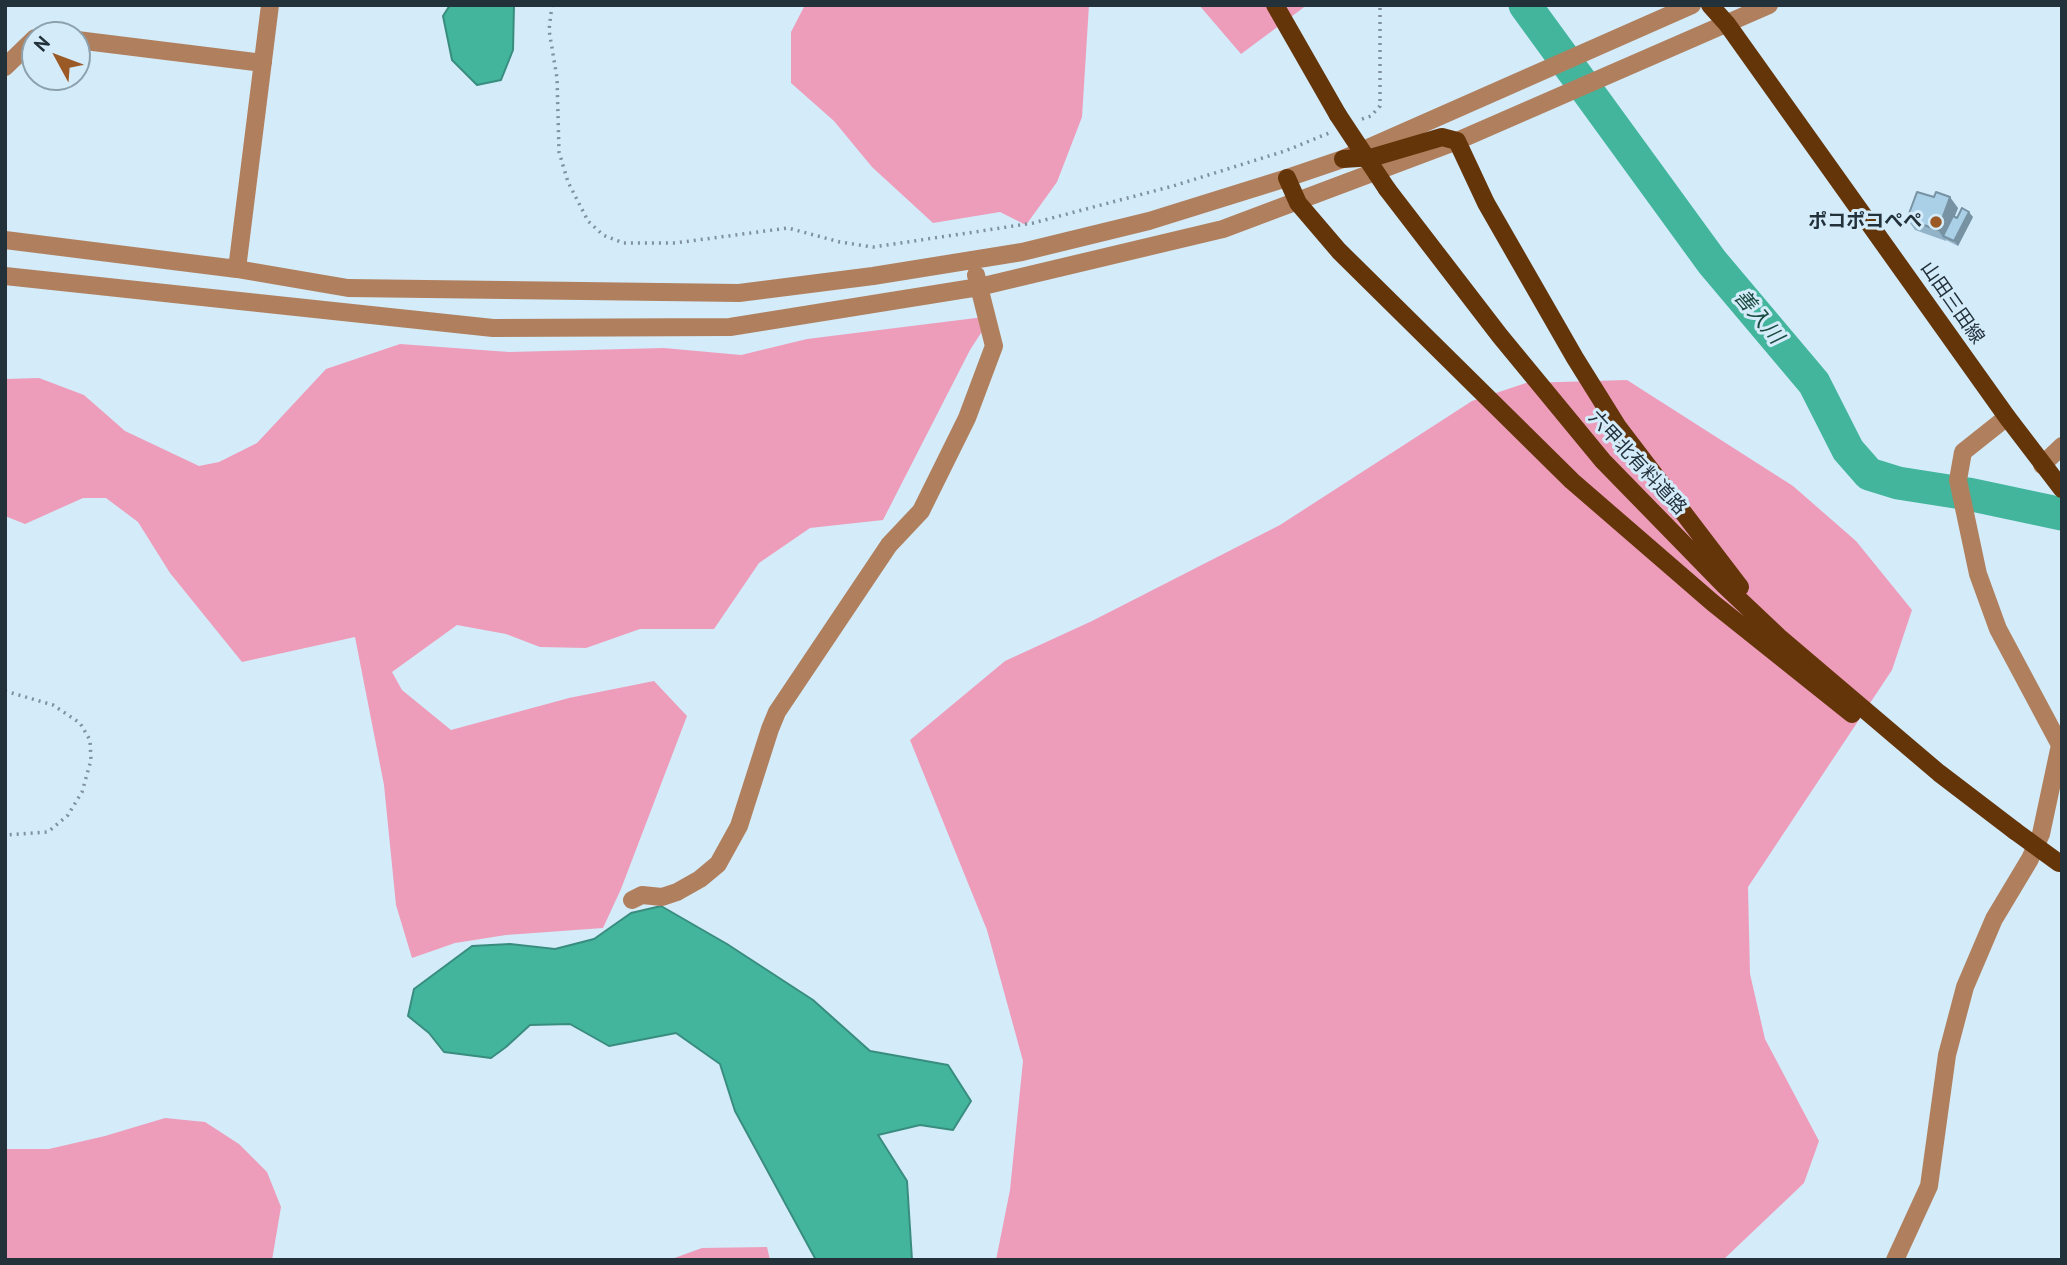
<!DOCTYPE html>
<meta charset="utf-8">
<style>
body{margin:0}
#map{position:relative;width:2067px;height:1265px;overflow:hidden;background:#d4ebfa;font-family:"PT Sans",sans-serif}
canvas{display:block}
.frame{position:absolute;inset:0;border:7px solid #22313a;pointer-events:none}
.north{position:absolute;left:21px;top:21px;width:70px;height:70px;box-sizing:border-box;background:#d4ebfa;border:2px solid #8da1ad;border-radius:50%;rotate:311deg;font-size:19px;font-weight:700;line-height:28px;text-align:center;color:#22313a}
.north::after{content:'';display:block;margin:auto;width:24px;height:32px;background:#9b5a25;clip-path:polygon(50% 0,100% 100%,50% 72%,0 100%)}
</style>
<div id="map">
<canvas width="2067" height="1265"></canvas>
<div class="frame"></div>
<div class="north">N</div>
</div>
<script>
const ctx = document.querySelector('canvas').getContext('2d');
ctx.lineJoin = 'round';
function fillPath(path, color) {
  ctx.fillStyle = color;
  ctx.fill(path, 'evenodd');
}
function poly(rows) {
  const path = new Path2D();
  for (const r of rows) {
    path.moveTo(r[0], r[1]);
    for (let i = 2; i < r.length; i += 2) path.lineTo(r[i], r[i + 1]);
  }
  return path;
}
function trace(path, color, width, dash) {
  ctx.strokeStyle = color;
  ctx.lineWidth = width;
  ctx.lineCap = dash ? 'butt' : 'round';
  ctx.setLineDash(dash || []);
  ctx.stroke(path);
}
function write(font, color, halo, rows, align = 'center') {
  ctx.font = font + ' "PT Sans","Noto Sans JP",sans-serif';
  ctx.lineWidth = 6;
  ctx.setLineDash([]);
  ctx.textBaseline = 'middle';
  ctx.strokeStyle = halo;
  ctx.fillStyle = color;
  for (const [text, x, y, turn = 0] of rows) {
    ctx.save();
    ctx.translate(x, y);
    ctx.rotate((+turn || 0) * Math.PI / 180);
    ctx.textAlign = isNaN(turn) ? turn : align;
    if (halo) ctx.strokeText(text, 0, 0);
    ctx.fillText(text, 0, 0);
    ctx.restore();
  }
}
fillPath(poly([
 [805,5,1089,5,1082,117,1057,182,1026,225,1000,212,933,223,872,167,834,121,791,83,791,32],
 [1199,5,1307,5,1241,54],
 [992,316,970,350,883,520,810,528,759,563,714,629,640,629,586,648,540,647,506,634,457,625,392,672,402,690,451,730,569,698,654,681,687,716,621,889,603,928,506,935,455,943,412,958,396,905,384,785,355,637,242,662,170,573,138,522,106,498,83,498,25,524,5,516,5,379,39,378,84,395,125,431,199,466,219,462,257,443,326,369,400,344,509,352,664,348,741,355,807,339],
 [1627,380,1793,486,1856,541,1912,610,1892,670,1748,887,1750,974,1765,1039,1819,1141,1804,1183,1723,1260,996,1260,1010,1190,1023,1061,987,930,910,740,1005,661,1092,621,1280,525,1472,401,1526,383],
 [165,1118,205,1122,239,1144,267,1172,281,1207,272,1260,5,1260,5,1149,49,1149,105,1136],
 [767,1247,770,1260,669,1260,702,1248]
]), '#ed9dba');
const water = poly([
 [450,5,514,5,513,50,501,80,477,85,452,60,443,16,450,5],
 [661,906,727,944,813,1000,870,1051,948,1065,971,1101,953,1130,920,1125,878,1135,907,1181,912,1260,816,1260,735,1111,720,1064,676,1033,609,1046,570,1024,530,1025,506,1047,491,1058,444,1052,429,1033,408,1016,414,989,472,946,510,944,555,949,594,939,631,913,661,906]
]);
fillPath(water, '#43b59d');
trace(water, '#398d7f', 2);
trace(poly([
 [1525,5,1712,262,1814,383,1848,450,1869,474,1898,483,1968,494,2062,514]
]), '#43b59d', 33);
trace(poly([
 [552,5,549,30,557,78,559,152,568,182,588,221,603,235,623,243,675,243,788,228,840,242,873,247,968,233,1033,223,1173,186,1285,151,1329,133],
 [1362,119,1371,116,1380,106,1380,5],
 [5,691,53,705,80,723,90,740,91,760,82,792,68,815,48,832,5,835]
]), '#7e919d', 3.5, [2, 5]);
trace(poly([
 [77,40,263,63],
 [5,67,35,38],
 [5,240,237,269,348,288,739,293,873,276,1022,252,1149,221,1287,178,1343,159,1692,5],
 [237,269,270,5],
 [5,276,493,328,730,327,979,287,1223,229,1457,141,1769,5],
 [2042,465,2062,446],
 [632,900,642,895,662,897,677,892,700,879,718,864,739,826,770,729,777,712,889,545,921,511,967,418,994,346,976,275],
 [1895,1260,1929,1186,1947,1055,1965,987,1994,919,2030,859,2041,834,2060,745,1998,629,1978,574,1958,480,1963,452,2007,417]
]), '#b0805e', 18);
trace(poly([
 [1275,5,1338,115],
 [1710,5,1727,24,2007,417,2062,489],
 [1343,159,1374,157,1442,137,1457,141,1486,203,1575,358,1618,427,1740,587],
 [1287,178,1298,203,1339,251,1572,481,1713,603,1852,714],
 [1387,189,1500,336,1603,461,1724,585,1779,637,1939,773,2015,831]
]), '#65350a', 18);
trace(poly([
 [1338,115,1387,189],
 [2015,831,2059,863]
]), '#65350a', 18);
fillPath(poly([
 [1958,208,1954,217,1957,218,1973,217,1958,246,1946,240,1946,241,1915,230,1907,219]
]), '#92b3c8');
fillPath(poly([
 [1950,197,1958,208,1947,237,1943,236,1946,241,1938,230],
 [1969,212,1973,217,1958,246,1954,241]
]), '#7792a2');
const building = poly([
 [1917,192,1934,197,1936,192,1950,197,1938,230,1907,219,1917,192],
 [1962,208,1969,212,1954,241,1943,236,1953,216,1957,218,1962,208]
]);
fillPath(building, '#aad0e8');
trace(building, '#7792a2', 2);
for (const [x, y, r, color] of [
 [1936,222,7,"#9b5a25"]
]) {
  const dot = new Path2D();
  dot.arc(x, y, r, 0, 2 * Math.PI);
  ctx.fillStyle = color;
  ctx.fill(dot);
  trace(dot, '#d4ebfa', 2.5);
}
write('bold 19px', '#22313a', '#d4ebfa', [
 ["ポコポコぺぺ",1922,222]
], 'right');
write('19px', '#22313a', '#d4ebfa', [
 ["山田三田線",1952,303,55],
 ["六甲北有料道路",1637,463,47]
]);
write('italic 21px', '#1b4b41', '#d4ebfa', [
 ["善入川",1758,317,50]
]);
</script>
